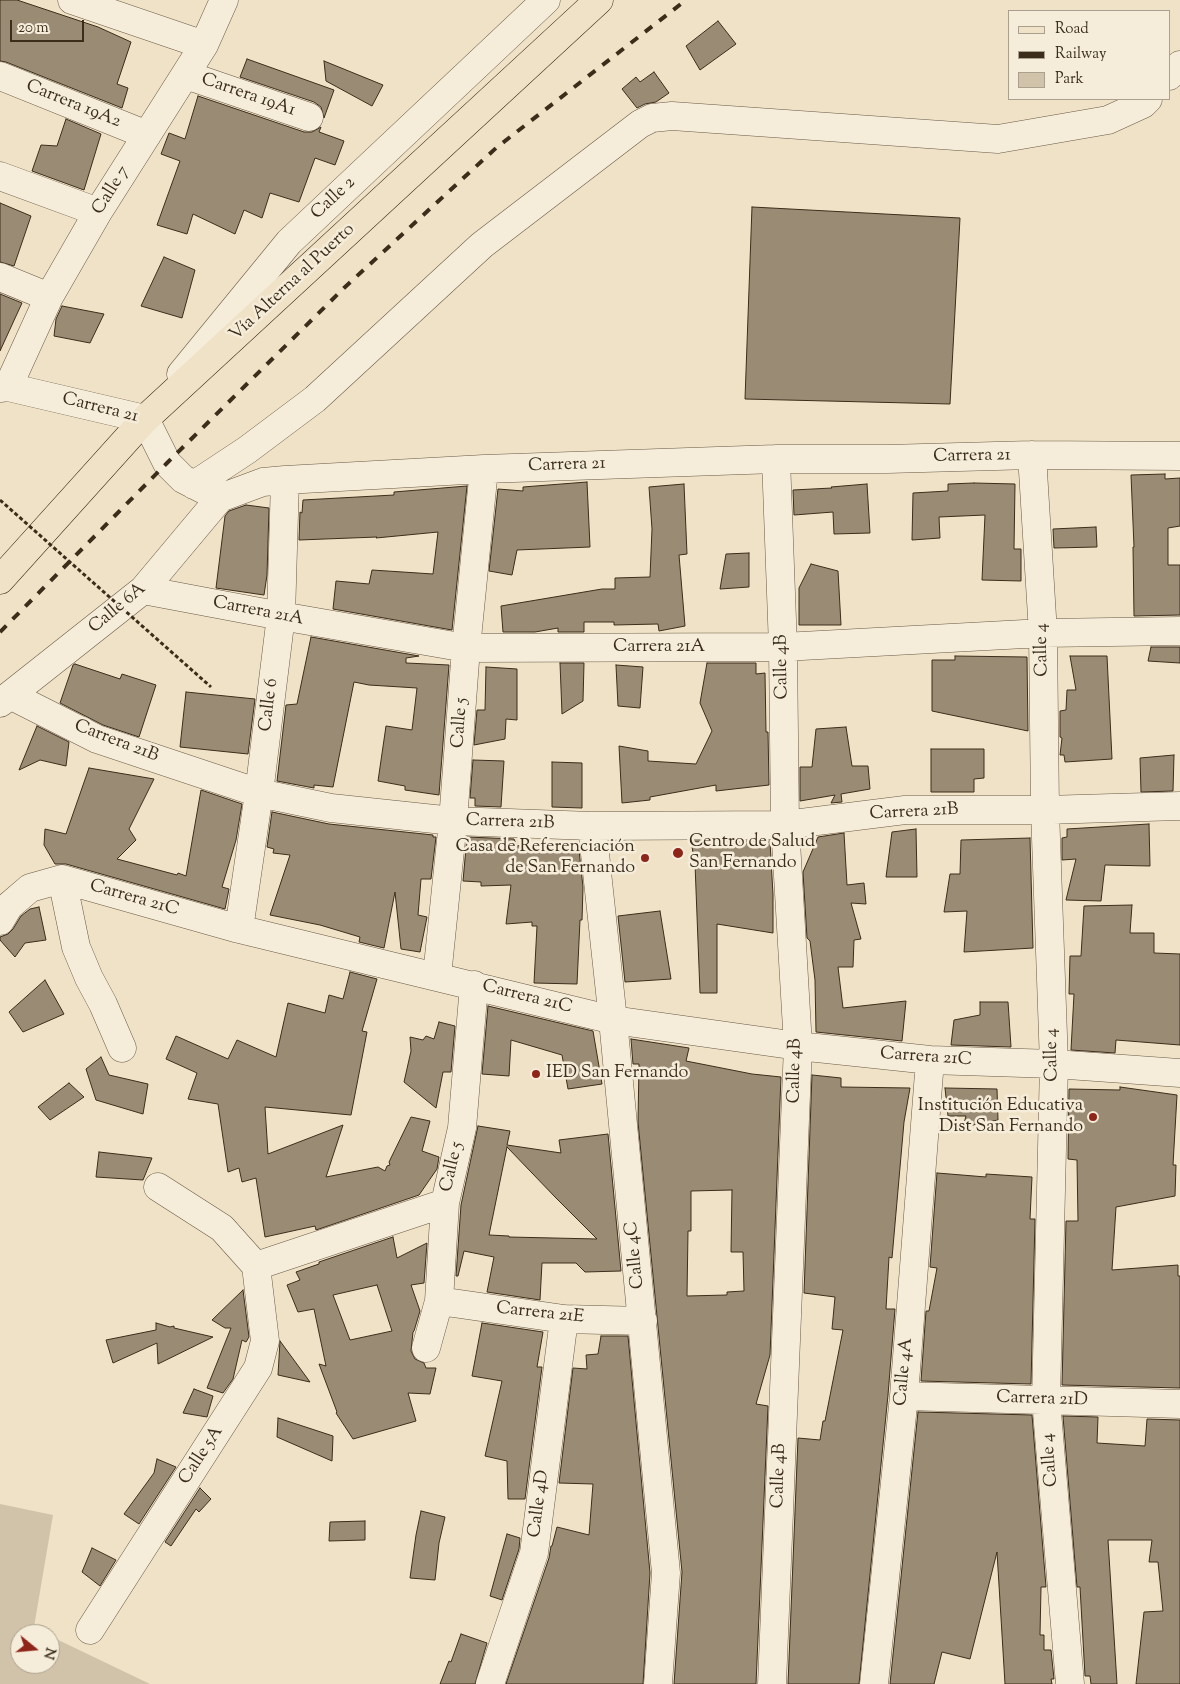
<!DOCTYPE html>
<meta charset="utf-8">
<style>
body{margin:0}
#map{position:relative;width:1180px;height:1684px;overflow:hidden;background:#f0e2c6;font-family:"Sorts Mill Goudy",serif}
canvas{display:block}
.legend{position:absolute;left:1008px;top:10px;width:162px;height:90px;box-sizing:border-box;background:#f5ecda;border:1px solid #aba08e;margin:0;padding:6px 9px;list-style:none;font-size:15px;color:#3c2d1b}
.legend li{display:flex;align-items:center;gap:10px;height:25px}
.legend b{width:25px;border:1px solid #aba08e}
.north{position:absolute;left:10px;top:1624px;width:50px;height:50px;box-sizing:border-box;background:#f5ecda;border:1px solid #aba08e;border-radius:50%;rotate:107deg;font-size:14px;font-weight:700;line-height:20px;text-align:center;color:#3c2d1b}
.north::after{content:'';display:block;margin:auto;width:18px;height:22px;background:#8f2418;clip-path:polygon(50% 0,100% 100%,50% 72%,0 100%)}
.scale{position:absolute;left:10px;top:20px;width:74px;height:22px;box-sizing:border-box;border:2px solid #3c2d1b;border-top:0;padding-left:6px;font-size:15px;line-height:18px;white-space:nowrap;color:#3c2d1b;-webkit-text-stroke:4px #f5ecda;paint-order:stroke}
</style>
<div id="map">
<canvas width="1180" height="1684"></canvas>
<ul class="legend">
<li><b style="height:6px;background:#f0e2c6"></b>Road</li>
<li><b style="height:6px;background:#3c2d1b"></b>Railway</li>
<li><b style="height:14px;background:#d1c3a9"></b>Park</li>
</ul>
<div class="north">N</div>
<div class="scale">20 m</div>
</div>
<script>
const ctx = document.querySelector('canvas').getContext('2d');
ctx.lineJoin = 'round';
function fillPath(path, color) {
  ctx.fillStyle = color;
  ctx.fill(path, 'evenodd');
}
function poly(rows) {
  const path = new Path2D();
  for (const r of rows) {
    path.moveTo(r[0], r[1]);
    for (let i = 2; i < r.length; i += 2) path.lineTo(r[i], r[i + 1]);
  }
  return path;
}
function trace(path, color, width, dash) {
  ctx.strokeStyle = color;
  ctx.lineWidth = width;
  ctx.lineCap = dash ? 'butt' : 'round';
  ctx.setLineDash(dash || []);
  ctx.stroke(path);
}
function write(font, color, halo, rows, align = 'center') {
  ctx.font = font + ' "Sorts Mill Goudy",serif';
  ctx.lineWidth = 5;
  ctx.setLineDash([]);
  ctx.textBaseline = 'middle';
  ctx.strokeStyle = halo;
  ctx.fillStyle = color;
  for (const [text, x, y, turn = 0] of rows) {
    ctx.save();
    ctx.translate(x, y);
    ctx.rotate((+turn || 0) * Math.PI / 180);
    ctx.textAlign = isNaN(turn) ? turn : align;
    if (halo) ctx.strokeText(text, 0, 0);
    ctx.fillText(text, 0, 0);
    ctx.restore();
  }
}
fillPath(poly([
 [0,1504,53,1515,34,1627,47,1634,20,1634,20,1664,50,1664,50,1636,150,1684,0,1684]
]), '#d1c3a9');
const building = poly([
 [0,0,17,0,98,27,131,42,117,84,128,88,122,108,6,62,0,61,0,0],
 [718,21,736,44,700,70,686,46,718,21],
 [247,59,334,90,324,118,321,107,314,102,240,77,247,59],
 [324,61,383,85,372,106,326,81,324,61],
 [654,72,669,93,656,102,645,104,637,108,622,89,636,77,640,82,654,72],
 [198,96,304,132,312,132,321,127,319,132,344,141,335,165,315,158,299,202,270,193,262,218,244,210,235,234,193,214,187,234,157,225,180,161,161,154,169,133,185,139,198,96],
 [66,119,101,134,84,190,32,171,41,145,57,146,66,119],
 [0,203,31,216,14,266,0,262,0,203],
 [752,207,960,218,950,404,745,399,752,207],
 [164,257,195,270,182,318,141,306,164,257],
 [0,294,22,303,0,351,0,294],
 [62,306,104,314,90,343,54,336,56,319,62,306],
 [1165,474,1165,479,1180,478,1180,526,1168,528,1168,565,1180,565,1180,615,1134,616,1133,547,1134,547,1131,475,1165,474],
 [587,482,590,547,517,550,512,575,489,571,498,489,523,491,523,487,587,482],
 [974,483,1015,484,1014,549,1021,549,1021,581,982,580,985,515,939,517,940,538,912,540,913,493,948,491,948,484,974,483],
 [684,484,687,554,679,555,685,626,659,631,658,624,614,625,614,622,584,622,584,632,558,632,558,628,535,632,503,632,501,606,602,589,615,589,615,578,650,577,652,529,649,487,684,484],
 [867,484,870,533,834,534,833,512,794,515,793,490,832,488,831,487,867,484],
 [467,486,452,630,333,609,336,581,369,584,372,570,433,574,438,532,376,538,377,537,299,540,300,512,302,513,303,500,394,495,394,492,467,486],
 [246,505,269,508,267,575,264,595,216,588,225,516,229,511,246,505],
 [1096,527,1097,547,1054,548,1053,529,1096,527],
 [749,553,749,587,720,589,726,554,749,553],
 [811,564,838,571,841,625,799,625,799,588,811,564],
 [311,637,419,656,406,658,406,663,449,665,439,795,405,790,405,786,378,781,386,726,412,730,417,688,369,685,354,682,333,787,314,785,314,788,277,781,286,705,297,704,311,637],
 [1151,647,1180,647,1180,663,1148,661,1151,647],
 [955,656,1027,657,1028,731,932,711,932,660,955,660,955,656],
 [1070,656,1107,656,1112,759,1065,762,1064,755,1060,755,1062,738,1060,737,1060,711,1066,710,1067,690,1076,690,1070,656],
 [560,663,584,663,583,701,562,714,560,663],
 [707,663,756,663,756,674,765,673,766,732,768,732,769,785,716,791,716,785,650,797,650,800,622,803,619,746,648,751,648,761,696,764,712,731,700,703,707,663],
 [75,664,120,679,122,674,156,685,139,737,103,725,60,703,73,665,75,664],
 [616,665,643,667,640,708,618,706,616,665],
 [486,667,517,669,517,720,506,719,505,739,474,745,477,710,485,710,486,667],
 [186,692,255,699,248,754,180,747,186,692],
 [37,726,69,742,66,766,40,760,19,770,37,726],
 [846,727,852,766,868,766,870,789,841,794,842,802,831,803,835,795,800,801,800,767,812,767,816,729,846,727],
 [931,749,984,749,984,778,974,779,974,792,931,792,931,749],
 [1174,755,1173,791,1141,792,1140,758,1174,755],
 [473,760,504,761,501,807,475,806,475,798,470,798,473,760],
 [552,762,582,763,582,808,552,807,552,762],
 [89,768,154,779,129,829,136,840,117,859,177,875,178,873,186,876,201,790,242,804,236,840,222,887,229,889,225,909,66,864,55,864,44,845,45,829,66,834,89,768],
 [272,812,329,824,433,835,433,837,436,837,431,879,421,879,418,915,427,917,420,952,401,949,395,892,384,948,359,942,360,937,320,925,270,915,290,855,273,853,274,849,267,847,272,812],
 [1149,824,1150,866,1105,865,1101,901,1066,900,1076,859,1062,860,1062,838,1067,837,1067,829,1149,824],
 [916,829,917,877,886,877,892,832,916,829],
 [844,833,847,885,864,883,866,904,851,903,861,939,854,940,853,967,838,967,843,1008,906,1001,902,1041,816,1032,815,980,810,941,807,938,803,872,818,837,844,833],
 [467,837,514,839,517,846,524,845,524,849,579,850,583,887,582,920,580,920,577,984,534,983,537,926,532,926,532,922,506,924,511,885,481,886,481,882,463,881,467,837],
 [1030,838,1033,948,964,952,967,911,944,912,950,874,960,874,961,840,1030,838],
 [691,841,770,841,773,895,773,933,717,924,717,993,700,993,695,864,691,841],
 [1132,905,1130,933,1154,933,1154,953,1180,954,1180,1045,1116,1040,1115,1053,1071,1050,1074,994,1069,994,1070,956,1081,956,1084,906,1132,905],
 [39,907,46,940,25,943,15,957,0,940,0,937,8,934,13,929,21,916,30,909,39,907],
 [660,911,671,979,625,982,618,916,660,911],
 [350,972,377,979,362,1031,367,1032,351,1115,265,1107,268,1154,343,1125,326,1177,378,1167,385,1171,387,1166,390,1165,389,1162,411,1117,430,1121,422,1151,439,1157,437,1169,419,1195,316,1230,315,1226,265,1237,256,1178,242,1182,239,1168,228,1172,218,1104,188,1099,197,1073,166,1059,176,1036,228,1059,237,1040,276,1057,288,1003,325,1013,329,995,343,999,350,972],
 [45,980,64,1014,23,1032,9,1012,45,980],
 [980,1002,1008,1002,1011,1047,951,1045,954,1020,980,1015,980,1002],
 [488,1006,593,1031,602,1084,568,1089,562,1055,511,1040,509,1076,482,1074,488,1006],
 [439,1022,455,1026,451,1072,443,1072,436,1108,404,1082,411,1051,410,1037,423,1040,426,1036,434,1039,439,1022],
 [631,1039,689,1048,686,1061,752,1074,781,1077,770,1355,756,1404,768,1406,756,1684,674,1684,682,1572,638,1122,639,1064,633,1064,631,1039],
 [732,1190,731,1252,743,1252,744,1291,727,1292,727,1295,687,1296,688,1231,691,1231,691,1191,732,1190],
 [101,1057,109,1075,148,1084,143,1114,96,1100,86,1069,101,1057],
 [812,1075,841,1078,841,1087,910,1088,904,1122,892,1258,889,1257,886,1309,895,1309,888,1395,859,1684,788,1684,798,1438,820,1440,823,1421,825,1421,843,1330,832,1329,835,1297,804,1293,812,1075],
 [69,1083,84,1097,50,1120,38,1107,69,1083],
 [1120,1087,1177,1095,1173,1165,1176,1165,1175,1196,1116,1207,1112,1270,1178,1265,1178,1276,1180,1276,1180,1388,1062,1385,1066,1221,1078,1221,1077,1160,1068,1159,1069,1089,1120,1090,1120,1087],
 [945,1088,997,1089,998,1120,963,1127,966,1116,948,1116,945,1088],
 [478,1126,510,1131,507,1145,561,1153,559,1140,608,1134,621,1271,585,1272,576,1263,542,1263,540,1300,487,1292,494,1257,464,1251,458,1276,456,1276,461,1205,478,1126],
 [507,1147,556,1198,597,1239,509,1237,509,1236,489,1235,507,1147],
 [99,1152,152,1158,143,1180,96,1177,99,1152],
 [937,1173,986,1177,986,1174,1032,1177,1030,1219,1035,1219,1031,1384,921,1381,926,1311,929,1311,937,1268,930,1267,937,1173],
 [393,1237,397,1258,427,1243,424,1283,411,1285,420,1311,414,1331,413,1332,411,1351,415,1359,424,1363,426,1368,436,1368,430,1394,408,1393,416,1421,353,1439,336,1413,337,1412,319,1364,326,1366,314,1309,298,1312,287,1285,300,1280,296,1272,319,1264,319,1262,393,1237],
 [377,1285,392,1331,350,1340,333,1295,377,1285],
 [243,1290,249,1337,246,1342,242,1340,233,1379,223,1393,207,1388,231,1328,225,1328,212,1320,243,1290],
 [156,1323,170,1327,174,1326,174,1328,213,1337,158,1364,157,1343,113,1363,106,1340,156,1330,156,1323],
 [482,1323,543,1332,537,1367,542,1367,525,1499,508,1499,507,1461,485,1456,502,1381,472,1376,482,1323],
 [601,1336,628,1336,650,1573,643,1684,506,1684,549,1558,551,1546,552,1546,557,1527,589,1535,593,1484,559,1483,573,1368,587,1369,586,1355,598,1354,601,1336],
 [280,1341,310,1382,278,1375,280,1341],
 [194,1389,213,1396,207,1417,183,1413,194,1389],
 [918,1412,1032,1415,1046,1587,1041,1587,1040,1635,1044,1635,1044,1650,1051,1650,1054,1679,1051,1679,1052,1684,1005,1684,997,1552,970,1659,942,1652,934,1684,890,1684,918,1412],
 [1063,1416,1098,1417,1097,1443,1145,1446,1147,1419,1180,1420,1180,1684,1136,1684,1144,1612,1163,1611,1158,1562,1149,1562,1152,1540,1108,1540,1117,1684,1091,1684,1090,1676,1085,1676,1080,1587,1077,1587,1063,1416],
 [278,1418,333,1436,332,1461,277,1437,278,1418],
 [157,1459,176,1467,139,1524,124,1514,154,1473,157,1459],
 [200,1488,211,1499,199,1512,196,1509,171,1546,165,1542,200,1488],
 [421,1511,445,1517,439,1543,435,1580,410,1578,416,1535,421,1511],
 [365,1521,365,1540,329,1541,330,1522,365,1521],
 [507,1534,520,1538,519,1549,502,1600,490,1596,507,1534],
 [92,1548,116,1560,100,1586,82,1572,92,1548],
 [461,1634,487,1643,475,1684,440,1684,449,1661,451,1662,461,1634]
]);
fillPath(building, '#9a8b74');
trace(building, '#3c2d1b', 1);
const minor = poly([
 [72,0,204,45],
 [186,75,309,117],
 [0,76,147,135],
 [1169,76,1180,65],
 [0,176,98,212],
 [0,277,49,297],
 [181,374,289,242,546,0],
 [8,387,49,297,98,212,204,45,224,0],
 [0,388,8,387,145,419,167,463,183,479,220,498,263,482,285,480,484,469,776,459,887,459,1032,455,1180,456],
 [1032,455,1043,633,1045,810,1054,1064,1046,1400,1070,1684],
 [194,485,247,450,315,399,482,245,640,124,652,118,672,116,998,139,1108,120,1143,104,1148,99],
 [143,590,281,616,466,648,783,647,1043,633,1180,631],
 [10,695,97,739,259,793,331,808,453,821,592,826,785,825,905,810,1045,810,1180,806],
 [0,703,143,590,220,498],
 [592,826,613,1020,666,1573,658,1684],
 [62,879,76,947,89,978,103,1004,122,1048],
 [0,921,9,906,30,888,62,879,239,929,613,1020,798,1046,930,1060,1054,1064,1180,1073],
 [239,929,259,793,281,616,285,480],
 [437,976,453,821,466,648,484,469],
 [158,1187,222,1228,256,1266],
 [256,1266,445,1203],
 [439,1301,564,1319,643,1321],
 [426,1348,439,1301,445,1203,462,1128,474,985],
 [904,1396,1180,1404],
 [90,1630,258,1368,265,1341,256,1266],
 [490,1684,534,1553,564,1319],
 [772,1684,798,1046,785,825,783,647,776,459],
 [874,1684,904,1396,930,1060]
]);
const major = poly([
 [0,580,145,419,599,0]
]);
trace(minor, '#695a46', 29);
trace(major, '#3c2d1b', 29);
trace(minor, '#f5ecda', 28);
trace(major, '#f0e2c6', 28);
trace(poly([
 [0,632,167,463,344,288,496,148,686,0]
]), '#3c2d1b', 4, [9, 9]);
trace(poly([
 [0,500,211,687]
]), '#3c2d1b', 3, [4, 2.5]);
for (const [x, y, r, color] of [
 [678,853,6,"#8f2418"],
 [645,858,5,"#8f2418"],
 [536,1074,5,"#8f2418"],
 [1093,1117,5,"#8f2418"]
]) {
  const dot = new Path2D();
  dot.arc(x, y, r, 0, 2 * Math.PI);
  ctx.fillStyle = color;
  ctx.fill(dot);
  trace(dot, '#f5ecda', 2);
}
write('18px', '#3c2d1b', '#f5ecda', [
 ["Carrera 19A1",248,96,19],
 ["Carrera 19A2",73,105,22],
 ["Calle 7",112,191,-58],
 ["Calle 2",334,199,-43],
 ["Vía Alterna al Puerto",293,283,-43],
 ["Carrera 21",100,409,14],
 ["Carrera 21",972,457,-1],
 ["Carrera 21",567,466,-2],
 ["Calle 6A",118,609,-40],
 ["Carrera 21A",258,612,11],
 ["Carrera 21A",659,648],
 ["Calle 4",1043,650,-91],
 ["Calle 4B",783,667,-91],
 ["Calle 6",270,705,-83],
 ["Calle 5",461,723,-86],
 ["Carrera 21B",116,742,21],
 ["Carrera 21B",914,813,-3],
 ["Carrera 21B",510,823,2],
 ["Carrera 21C",134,899,16],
 ["Carrera 21C",527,998,14],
 ["Calle 4",1053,1055,-91],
 ["Carrera 21C",926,1058,4],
 ["Calle 4B",796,1071,-89],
 ["Calle 5",453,1167,-77],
 ["Calle 4C",636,1255,-96],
 ["Carrera 21E",540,1314,6],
 ["Calle 4A",905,1372,-85],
 ["Carrera 21D",1042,1400,2],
 ["Calle 5A",202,1456,-57],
 ["Calle 4",1051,1460,-95],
 ["Calle 4B",780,1476,-88],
 ["Calle 4D",540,1504,-83]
]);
write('18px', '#3c2d1b', '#f5ecda', [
 ["Centro de Salud",689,843],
 ["San Fernando",689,864],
 ["Casa de Referenciación",635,848,"right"],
 ["de San Fernando",635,869,"right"],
 ["IED San Fernando",546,1074],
 ["Institución Educativa",1083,1107,"right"],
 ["Dist San Fernando",1083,1128,"right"]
], 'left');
</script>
